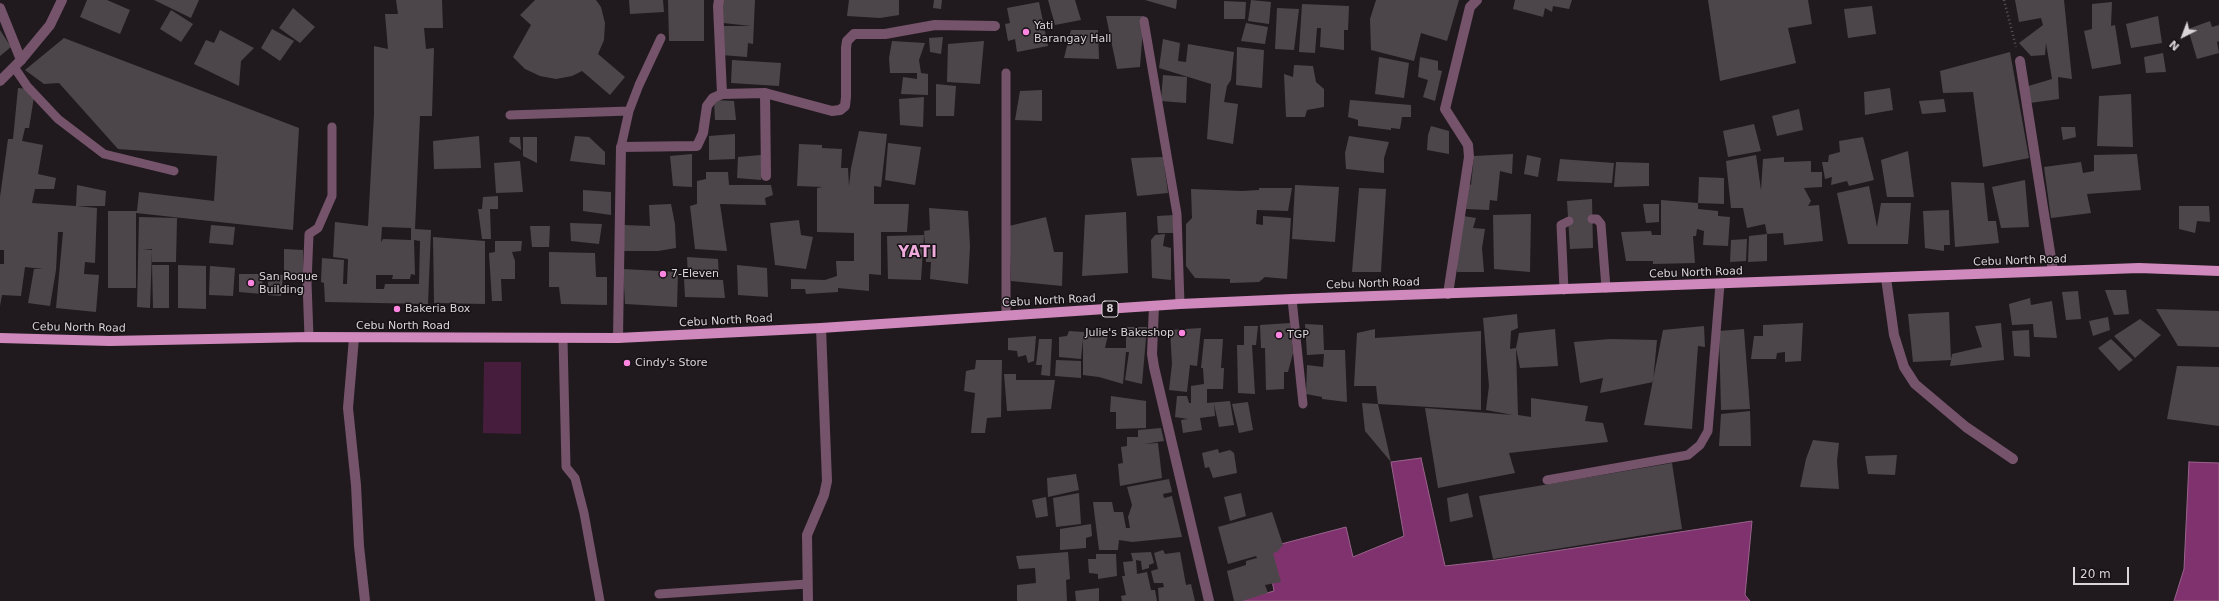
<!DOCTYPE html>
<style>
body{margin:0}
#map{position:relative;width:2219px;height:601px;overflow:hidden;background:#201a1e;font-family:"DejaVu Sans",sans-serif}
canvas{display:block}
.north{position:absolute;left:2163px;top:16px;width:40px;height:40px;-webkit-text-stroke:3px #161115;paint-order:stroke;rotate:222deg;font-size:11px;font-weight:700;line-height:16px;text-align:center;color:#d8d4d7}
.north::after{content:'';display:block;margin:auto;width:14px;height:18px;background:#d8d4d7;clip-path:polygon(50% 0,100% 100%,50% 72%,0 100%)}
.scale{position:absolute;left:2073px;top:567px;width:56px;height:18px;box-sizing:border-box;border:2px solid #d8d4d7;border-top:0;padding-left:5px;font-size:12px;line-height:14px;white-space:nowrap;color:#d8d4d7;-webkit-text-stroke:3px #161115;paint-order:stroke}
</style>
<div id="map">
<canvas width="2219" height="601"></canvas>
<div class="north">N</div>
<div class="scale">20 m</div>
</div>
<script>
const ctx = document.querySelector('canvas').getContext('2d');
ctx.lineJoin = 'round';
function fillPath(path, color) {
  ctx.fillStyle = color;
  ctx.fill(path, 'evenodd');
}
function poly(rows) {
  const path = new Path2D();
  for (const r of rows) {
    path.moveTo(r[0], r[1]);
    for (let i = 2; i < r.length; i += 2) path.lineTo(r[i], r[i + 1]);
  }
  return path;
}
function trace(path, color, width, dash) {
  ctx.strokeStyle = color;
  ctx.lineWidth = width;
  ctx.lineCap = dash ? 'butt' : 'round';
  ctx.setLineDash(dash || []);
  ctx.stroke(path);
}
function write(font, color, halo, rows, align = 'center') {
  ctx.font = font + ' "DejaVu Sans",sans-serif';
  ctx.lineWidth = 3;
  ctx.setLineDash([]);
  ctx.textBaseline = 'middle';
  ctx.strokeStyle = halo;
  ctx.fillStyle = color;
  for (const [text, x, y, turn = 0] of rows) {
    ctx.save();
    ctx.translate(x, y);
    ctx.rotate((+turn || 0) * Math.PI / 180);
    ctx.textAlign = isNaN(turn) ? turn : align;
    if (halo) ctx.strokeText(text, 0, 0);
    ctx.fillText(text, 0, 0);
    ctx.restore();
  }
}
fillPath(poly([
 [484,362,521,362,521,434,483,433]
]), '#471d3d');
const water = poly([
 [1421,458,1445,566,1496,560,1752,521,1745,595,1750,601,1237,601,1274,591,1266,548,1346,527,1353,557,1404,536,1391,462,1421,458],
 [2189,462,2219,463,2219,601,2174,601,2184,569,2189,462]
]);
fillPath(water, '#7f326d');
trace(water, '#9a638d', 1);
fillPath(poly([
 [87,0,107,0,130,10,120,34,80,17],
 [154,0,199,0,191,18],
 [396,0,442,0,443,28,424,28,426,49,434,48,432,116,420,116,415,229,431,230,428,304,325,302,324,283,321,282,322,258,344,260,343,284,347,284,348,259,333,257,335,222,368,226,374,114,374,46,388,49,385,14,398,14],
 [382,227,411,228,411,240,383,239,381,242],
 [414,240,420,241,419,284,385,284,384,289,376,289,376,275,393,275,392,279,410,279,411,274,415,275],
 [535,0,596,0,601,7,605,23,604,40,598,54,625,77,610,95,582,71,572,76,556,79,540,76,525,69,513,57,531,25,520,15],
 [629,0,663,0,664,12,630,14],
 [668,0,704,0,704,41,669,41],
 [723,0,755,0,753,44,748,43,747,57,721,55,721,26,751,26,723,23],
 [849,0,899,0,899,15,880,18,847,16],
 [934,0,942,0,941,9,933,8],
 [1048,0,1075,0,1081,20,1055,25],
 [1145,0,1177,0,1176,9],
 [1251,0,1271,2,1269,24,1248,21],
 [1376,0,1459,0,1447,41,1421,33,1414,61,1371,50,1370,19],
 [1515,0,1572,0,1569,9,1553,6,1552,12,1545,8,1543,17,1513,9],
 [1708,0,1808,0,1812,24,1788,28,1796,63,1720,81],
 [2015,0,2064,0,2072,79,2058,77,2059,99,2030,103,2025,87,2052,79,2046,43,2045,55,2031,56,2019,43,2043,25,2041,18,2019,22],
 [1224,1,1246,2,1245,19,1224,19],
 [1039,2,1048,46,1017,52,1015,39,1008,41,1005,24,1010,23,1007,8],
 [2112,2,2111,26,2115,25,2121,64,2092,69,2084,31,2092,29,2092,4],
 [1302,4,1349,6,1348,30,1344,30,1344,50,1320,47,1321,28,1317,28,1315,53,1299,52],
 [1872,6,1876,34,1848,38,1844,9],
 [293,8,315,27,300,43,279,28],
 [1277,8,1299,9,1294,50,1275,49],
 [171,10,193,24,181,42,160,29],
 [1106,16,1144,16,1140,67,1117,69],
 [2158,16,2162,43,2131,48,2126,24],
 [2210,21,2212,27,2219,25,2219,41,2217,42,2219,53,2197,59,2188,29],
 [1246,23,1268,27,1265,44,1241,41],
 [272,29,294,41,280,61,261,48],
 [0,30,11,47,0,56],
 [220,30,254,48,241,61,239,86,194,64,206,40,214,43],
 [1071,30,1098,30,1099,59,1064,58],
 [943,37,941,54,930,52,929,38],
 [64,38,299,128,293,230,136,213,136,288,108,288,108,211,137,211,139,192,214,201,217,156,118,149,59,83,44,84,25,70],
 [1163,39,1180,43,1178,61,1186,62,1188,44,1234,52,1231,80,1227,86,1224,102,1238,104,1233,144,1207,139,1211,84,1159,68],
 [892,41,925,43,919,60,921,73,928,74,928,95,901,94,903,77,917,79,917,73,890,73,889,58],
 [984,41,980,84,947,82,948,44],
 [1237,47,1264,50,1262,88,1236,85],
 [2010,52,2029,158,1983,167,1973,92,1943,93,1940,71],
 [2163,53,2166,72,2146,73,2144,57],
 [1379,57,1409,63,1404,98,1375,94],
 [1420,57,1438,61,1438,70,1442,71,1435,101,1423,97,1428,80,1418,77],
 [732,60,781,63,779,86,731,83],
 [1294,65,1313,66,1316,82,1324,89,1324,107,1307,110,1305,117,1286,117,1284,74,1293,77],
 [1163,75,1187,77,1186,103,1161,101],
 [936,84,956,86,954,116,936,116],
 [18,88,30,89,30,96,34,97,29,128,25,128,22,141,43,145,38,174,56,178,54,189,35,189,32,203,76,206,77,185,106,191,105,206,77,206,97,208,95,263,85,262,84,274,99,275,96,312,56,308,63,232,58,232,56,270,50,306,28,303,34,269,43,269,25,267,21,296,2,295,0,306,0,264,4,264,4,250,0,250,0,197,8,139,13,139],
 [1890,88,1893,110,1865,115,1864,92],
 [1042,90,1042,121,1015,120,1020,91],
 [2131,94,2133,147,2097,146,2099,96],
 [924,97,923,127,900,125,899,99],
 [1944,99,1946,112,1922,114,1919,101],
 [714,100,734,101,736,120,715,120],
 [1350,100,1411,105,1411,117,1402,117,1400,129,1391,128,1391,130,1358,126,1358,120,1348,117],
 [1799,109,1803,130,1777,136,1772,116],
 [1754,124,1761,151,1728,157,1723,131],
 [1431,126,1449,131,1449,154,1427,150,1428,135],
 [2061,127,2075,127,2076,137,2063,140],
 [859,131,887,134,881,187,874,186,874,204,909,204,907,232,881,232,881,275,869,274,869,291,838,288,838,292,806,294,805,289,791,289,791,279,825,280,837,276,836,261,854,261,854,233,817,232,817,188,823,187,797,186,799,144,822,145,822,148,842,149,841,168,848,168,849,186,851,168],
 [735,134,735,159,709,160,709,136],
 [479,136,481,168,434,169,433,141],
 [575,136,589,137,605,152,605,165,570,161],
 [1349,136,1389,142,1384,158,1384,173,1346,169,1345,153],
 [510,137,520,137,521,150,509,142],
 [523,137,537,137,537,163,523,156],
 [1863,137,1874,180,1849,186,1847,181,1831,185,1832,177,1825,179,1822,162,1828,162,1829,155,1840,152,1839,141],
 [888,143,921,147,915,185,885,180],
 [1908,151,1914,197,1887,197,1881,160],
 [692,154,692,187,673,186,670,156],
 [1513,154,1512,174,1500,171,1497,201,1490,200,1489,210,1466,209,1469,184,1471,185,1474,156],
 [2137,154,2141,190,2087,194,2091,213,2051,218,2044,167,2081,162,2083,173,2094,171,2094,155],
 [761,155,761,180,737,178,738,157],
 [1527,155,1541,158,1538,177,1524,174],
 [1756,155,1761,190,1763,159,1784,157,1784,162,1811,161,1811,172,1822,172,1822,187,1804,188,1811,201,1808,206,1819,205,1823,241,1784,245,1783,233,1767,234,1765,224,1747,228,1743,208,1731,208,1726,161],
 [1163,157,1168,193,1137,196,1131,158],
 [1560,159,1614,163,1612,183,1557,181],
 [520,161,523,192,496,193,494,163],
 [1616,162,1649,163,1649,186,1614,187],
 [706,172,728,172,729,185,771,185,773,195,765,198,766,205,720,204,727,251,695,249,690,206,697,204,697,181,706,179],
 [1699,177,1724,178,1724,204,1698,203],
 [2025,180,2029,227,2001,228,1992,187],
 [1951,182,1984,183,1988,221,1996,221,1999,243,1955,247],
 [1295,185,1339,187,1335,242,1292,239],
 [1869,186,1877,227,1881,203,1911,203,1908,244,1848,244,1837,193],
 [1259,188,1292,188,1288,211,1257,210,1256,224,1263,225,1263,216,1291,218,1287,279,1265,277,1259,282,1230,283,1230,279,1195,278,1186,266,1186,224,1192,218,1191,189,1242,191,1259,190],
 [1359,188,1386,189,1381,272,1352,272],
 [583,190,611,192,611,215,583,211],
 [498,196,498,209,490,209,491,239,482,239,478,209,482,209,483,197],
 [1592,199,1593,248,1570,249,1567,201],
 [1661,200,1698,203,1698,209,1718,211,1718,216,1730,217,1728,246,1703,245,1704,231,1697,229,1696,236,1693,236,1695,263,1653,264,1653,261,1626,261,1621,232,1651,231,1652,235,1661,235],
 [671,204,675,224,676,248,658,251,624,251,623,225,650,226,649,205],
 [1643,204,1659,204,1659,222,1646,223],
 [2179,206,2209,206,2210,222,2197,221,2195,233,2179,229],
 [929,208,968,211,970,246,968,284,930,279,931,262,926,262,924,231,930,230],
 [1949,210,1950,245,1944,245,1944,251,1925,248,1923,211],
 [1126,212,1128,273,1082,276,1085,215],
 [1531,214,1530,272,1494,269,1493,215],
 [1174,215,1173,233,1158,233,1157,216],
 [1463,216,1476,218,1473,228,1485,229,1482,248,1484,272,1457,272,1455,247],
 [139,217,177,218,176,262,152,262,152,249,143,249,152,250,150,308,137,307],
 [1046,217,1054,252,1063,252,1062,286,1011,281,1009,226],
 [799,220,801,235,813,237,806,269,775,265,770,223],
 [570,223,602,224,599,244,571,241],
 [211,225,235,227,233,245,209,243],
 [530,226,550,226,549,247,532,247],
 [1165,234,1163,246,1171,248,1171,280,1152,278,1151,240,1155,235],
 [1767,234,1767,261,1748,262,1749,236],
 [924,235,921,280,888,279,887,236],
 [433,237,485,241,485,304,434,303],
 [1747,239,1746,261,1730,262,1731,240],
 [495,241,522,241,521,251,512,252,515,261,515,279,501,279,502,301,492,301,489,253,495,252],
 [284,249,303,250,303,278,284,277],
 [549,252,595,253,596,277,607,277,607,305,561,304,559,287,549,287],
 [687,257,718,259,719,277,688,277],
 [152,265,169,265,169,308,153,308],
 [178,265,206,266,206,309,178,308],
 [737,265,767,268,768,297,738,295],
 [210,266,235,268,233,296,209,295],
 [623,269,678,272,677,307,625,304],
 [239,274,263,274,262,294,239,292],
 [268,274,283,275,281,296,268,295],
 [684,279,723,280,725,298,685,297],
 [2105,290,2126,290,2129,314,2114,315],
 [2078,291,2081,319,2066,320,2062,292],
 [2030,298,2031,305,2052,301,2057,338,2034,337,2033,324,2012,325,2009,304],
 [2156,309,2219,311,2219,347,2178,346],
 [1949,312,1951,360,1952,354,1982,347,1975,326,2001,323,2004,360,1950,366,1951,360,1913,362,1908,314],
 [1517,314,1518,328,1511,331,1510,349,1516,348,1519,333,1555,329,1558,366,1520,368,1516,348,1518,415,1531,417,1531,398,1588,406,1585,421,1603,423,1608,442,1509,453,1515,473,1438,488,1425,408,1513,415,1486,410,1489,386,1483,318],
 [2108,317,2110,330,2093,336,2089,321],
 [2140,319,2161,335,2135,358,2114,336],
 [1290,323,1293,353,1288,372,1284,372,1284,389,1266,390,1265,348,1261,348,1260,325],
 [1803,323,1801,361,1785,362,1785,352,1777,353,1776,359,1751,359,1754,336,1763,336,1763,325],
 [1305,324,1323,325,1324,350,1345,350,1347,402,1322,399,1322,397,1306,394,1307,365,1323,367,1324,354,1307,355],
 [1244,326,1258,326,1256,345,1252,345,1255,394,1238,393,1237,345,1244,345],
 [1704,326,1705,347,1698,346,1692,429,1644,425,1663,330],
 [1126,327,1147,327,1142,384,1125,380,1129,352,1126,352,1123,384,1099,377,1083,375,1083,339,1081,359,1059,357,1059,337,1067,336,1069,331,1084,332,1084,335,1108,335,1105,348,1126,348],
 [1201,328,1197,366,1190,365,1187,392,1169,390,1172,364,1170,330],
 [1375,329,1375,338,1481,331,1481,410,1378,404,1391,462,1365,431,1362,403,1378,404,1376,386,1354,386,1357,333],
 [1744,329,1750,409,1721,410,1719,331],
 [2029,330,2030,357,2014,356,2012,331],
 [1036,336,1034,361,1028,363,1026,355,1018,357,1017,351,1008,350,1008,338],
 [1039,339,1052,339,1050,376,1041,375,1042,365,1036,365],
 [1204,339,1223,339,1221,368,1224,368,1223,389,1207,389,1207,403,1230,401,1234,425,1219,427,1214,404,1215,416,1200,418,1202,430,1183,433,1181,420,1188,419,1175,417,1177,396,1187,396,1189,403,1191,403,1191,386,1204,384,1203,368,1201,368],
 [1610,339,1657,340,1653,382,1600,393,1603,378,1580,383,1574,342],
 [2111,339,2133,360,2119,371,2098,348],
 [976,360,1002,360,1001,417,987,418,985,433,971,433,975,393,964,391,966,371,975,369],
 [1056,360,1081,361,1081,378,1055,376],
 [2177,366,2219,367,2219,426,2167,419],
 [1004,374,1016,374,1016,380,1055,380,1051,409,1007,411],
 [1111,396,1146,401,1146,428,1116,429,1116,412,1110,412],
 [1248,402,1253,430,1239,433,1232,404],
 [1750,411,1751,446,1719,446,1721,414],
 [1161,428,1164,441,1144,444,1158,443,1162,478,1120,486,1118,464,1123,463,1121,447,1127,446,1127,437,1138,437,1138,430],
 [1813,440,1839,443,1837,461,1839,489,1800,487,1806,459],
 [1218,449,1219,453,1230,450,1234,453,1237,473,1213,478,1209,467,1205,468,1202,453],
 [1897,455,1895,475,1868,474,1865,456],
 [1672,463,1682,529,1493,559,1479,496],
 [1076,474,1079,490,1048,497,1047,478],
 [1169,479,1172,492,1163,494,1164,498,1172,496,1182,537,1132,542,1119,540,1118,550,1099,550,1093,502,1112,502,1114,512,1123,512,1126,528,1130,528,1128,517,1132,505,1127,487],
 [1079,493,1081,524,1056,527,1053,498],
 [1241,493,1246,516,1230,521,1224,497],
 [1468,493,1473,517,1450,522,1447,498],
 [1046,497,1048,516,1036,518,1032,500],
 [1272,512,1283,545,1277,552,1273,553,1281,582,1265,585,1268,593,1242,601,1234,601,1227,571,1246,565,1246,561,1257,558,1256,556,1228,564,1218,527],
 [1091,524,1092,536,1086,538,1086,548,1060,550,1060,529],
 [1163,550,1165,554,1180,552,1186,585,1191,584,1195,601,1159,601,1158,588,1164,587,1163,583,1154,583,1151,571,1158,569,1154,553],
 [1068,552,1070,579,1066,580,1067,601,1017,601,1017,585,1036,583,1035,568,1019,569,1016,556],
 [1151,552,1154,563,1149,565,1149,568,1142,570,1141,561,1136,560,1137,574,1147,572,1151,590,1155,590,1157,601,1122,601,1121,596,1126,595,1122,576,1125,576,1123,562,1133,561,1131,553],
 [1096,554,1116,554,1117,576,1098,579,1098,574,1089,573,1088,559,1096,559],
 [1099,588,1099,601,1076,601,1075,591]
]), '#4c464a');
trace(poly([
 [2004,0,2016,47]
]), '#595457', 2.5, [1, 3]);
trace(poly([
 [1144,21,1177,214,1180,304],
 [14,67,27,86,58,119,104,154,174,171],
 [510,115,629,111],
 [621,147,629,111,639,85,661,38],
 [1592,219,1597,219,1601,224,1606,288],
 [1564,290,1561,225,1569,221],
 [1292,299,1303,404],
 [1006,315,1006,73],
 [309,337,307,282,309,234,318,228,332,196,332,127],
 [563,339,566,467,575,478,584,513,600,601],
 [1547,480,1688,455,1700,445,1708,431,1720,284],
 [659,594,807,584]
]), '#75536b', 9);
trace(poly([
 [719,0,718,6,722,94],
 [0,8,21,60],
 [2020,61,2053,271],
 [765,93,766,176],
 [1886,278,1894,335,1904,367,1915,384,1966,427,2013,459],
 [1448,294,1469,157,1468,145,1445,109,1470,7,1477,0],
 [1154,306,1152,354,1154,367,1209,601],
 [354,338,348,408,356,485,359,546,365,601],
 [618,338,621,147,697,146,703,133,707,106,713,98,722,94,765,93,832,111,840,110,845,106,846,97,846,48,847,41,854,34,885,34,935,25,995,26],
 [808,601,807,535,824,495,827,481,821,328]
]), '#75536b', 10);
trace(poly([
 [0,81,21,60,50,25,62,0]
]), '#75536b', 10);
trace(poly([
 [0,338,110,341,309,337,618,338,821,328,1180,304,1292,299,2139,268,2219,271]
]), '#d089bc', 10);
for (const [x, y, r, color] of [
 [1026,32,4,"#fe85e0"],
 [663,274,4,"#fe85e0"],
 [251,283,4,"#fe85e0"],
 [397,309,4,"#fe85e0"],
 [1182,333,4,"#fe85e0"],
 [1279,335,4,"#fe85e0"],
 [627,363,4,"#fe85e0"]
]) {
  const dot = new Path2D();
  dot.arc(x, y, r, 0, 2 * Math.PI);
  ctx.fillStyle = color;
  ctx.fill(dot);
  trace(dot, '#161115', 1.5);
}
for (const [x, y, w] of [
 [1110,309,16]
]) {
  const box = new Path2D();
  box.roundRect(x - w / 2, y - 8, w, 16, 3);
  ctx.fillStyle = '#161115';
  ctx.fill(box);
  trace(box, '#d8d4d7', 1);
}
write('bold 10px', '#d8d4d7', null, [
 ["8",1110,309]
]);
write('11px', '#d8d4d7', '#161115', [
 ["Yati",1034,26],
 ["Barangay Hall",1034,39],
 ["7-Eleven",671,274],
 ["San Roque",259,277],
 ["Building",259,290],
 ["Bakeria Box",405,309],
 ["Julie's Bakeshop",1174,333,"right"],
 ["TGP",1287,335],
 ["Cindy's Store",635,363]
], 'left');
write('11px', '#d8d4d7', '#161115', [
 ["Cebu North Road",2020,261,-2],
 ["Cebu North Road",1696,273,-2],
 ["Cebu North Road",1373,284,-2],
 ["Cebu North Road",1049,301,-3],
 ["Cebu North Road",726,321,-3],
 ["Cebu North Road",403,326],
 ["Cebu North Road",79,328,1]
]);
ctx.letterSpacing = '1px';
write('bold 15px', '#efabdb', '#161115', [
 ["YATI",918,253]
]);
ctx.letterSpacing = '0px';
</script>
